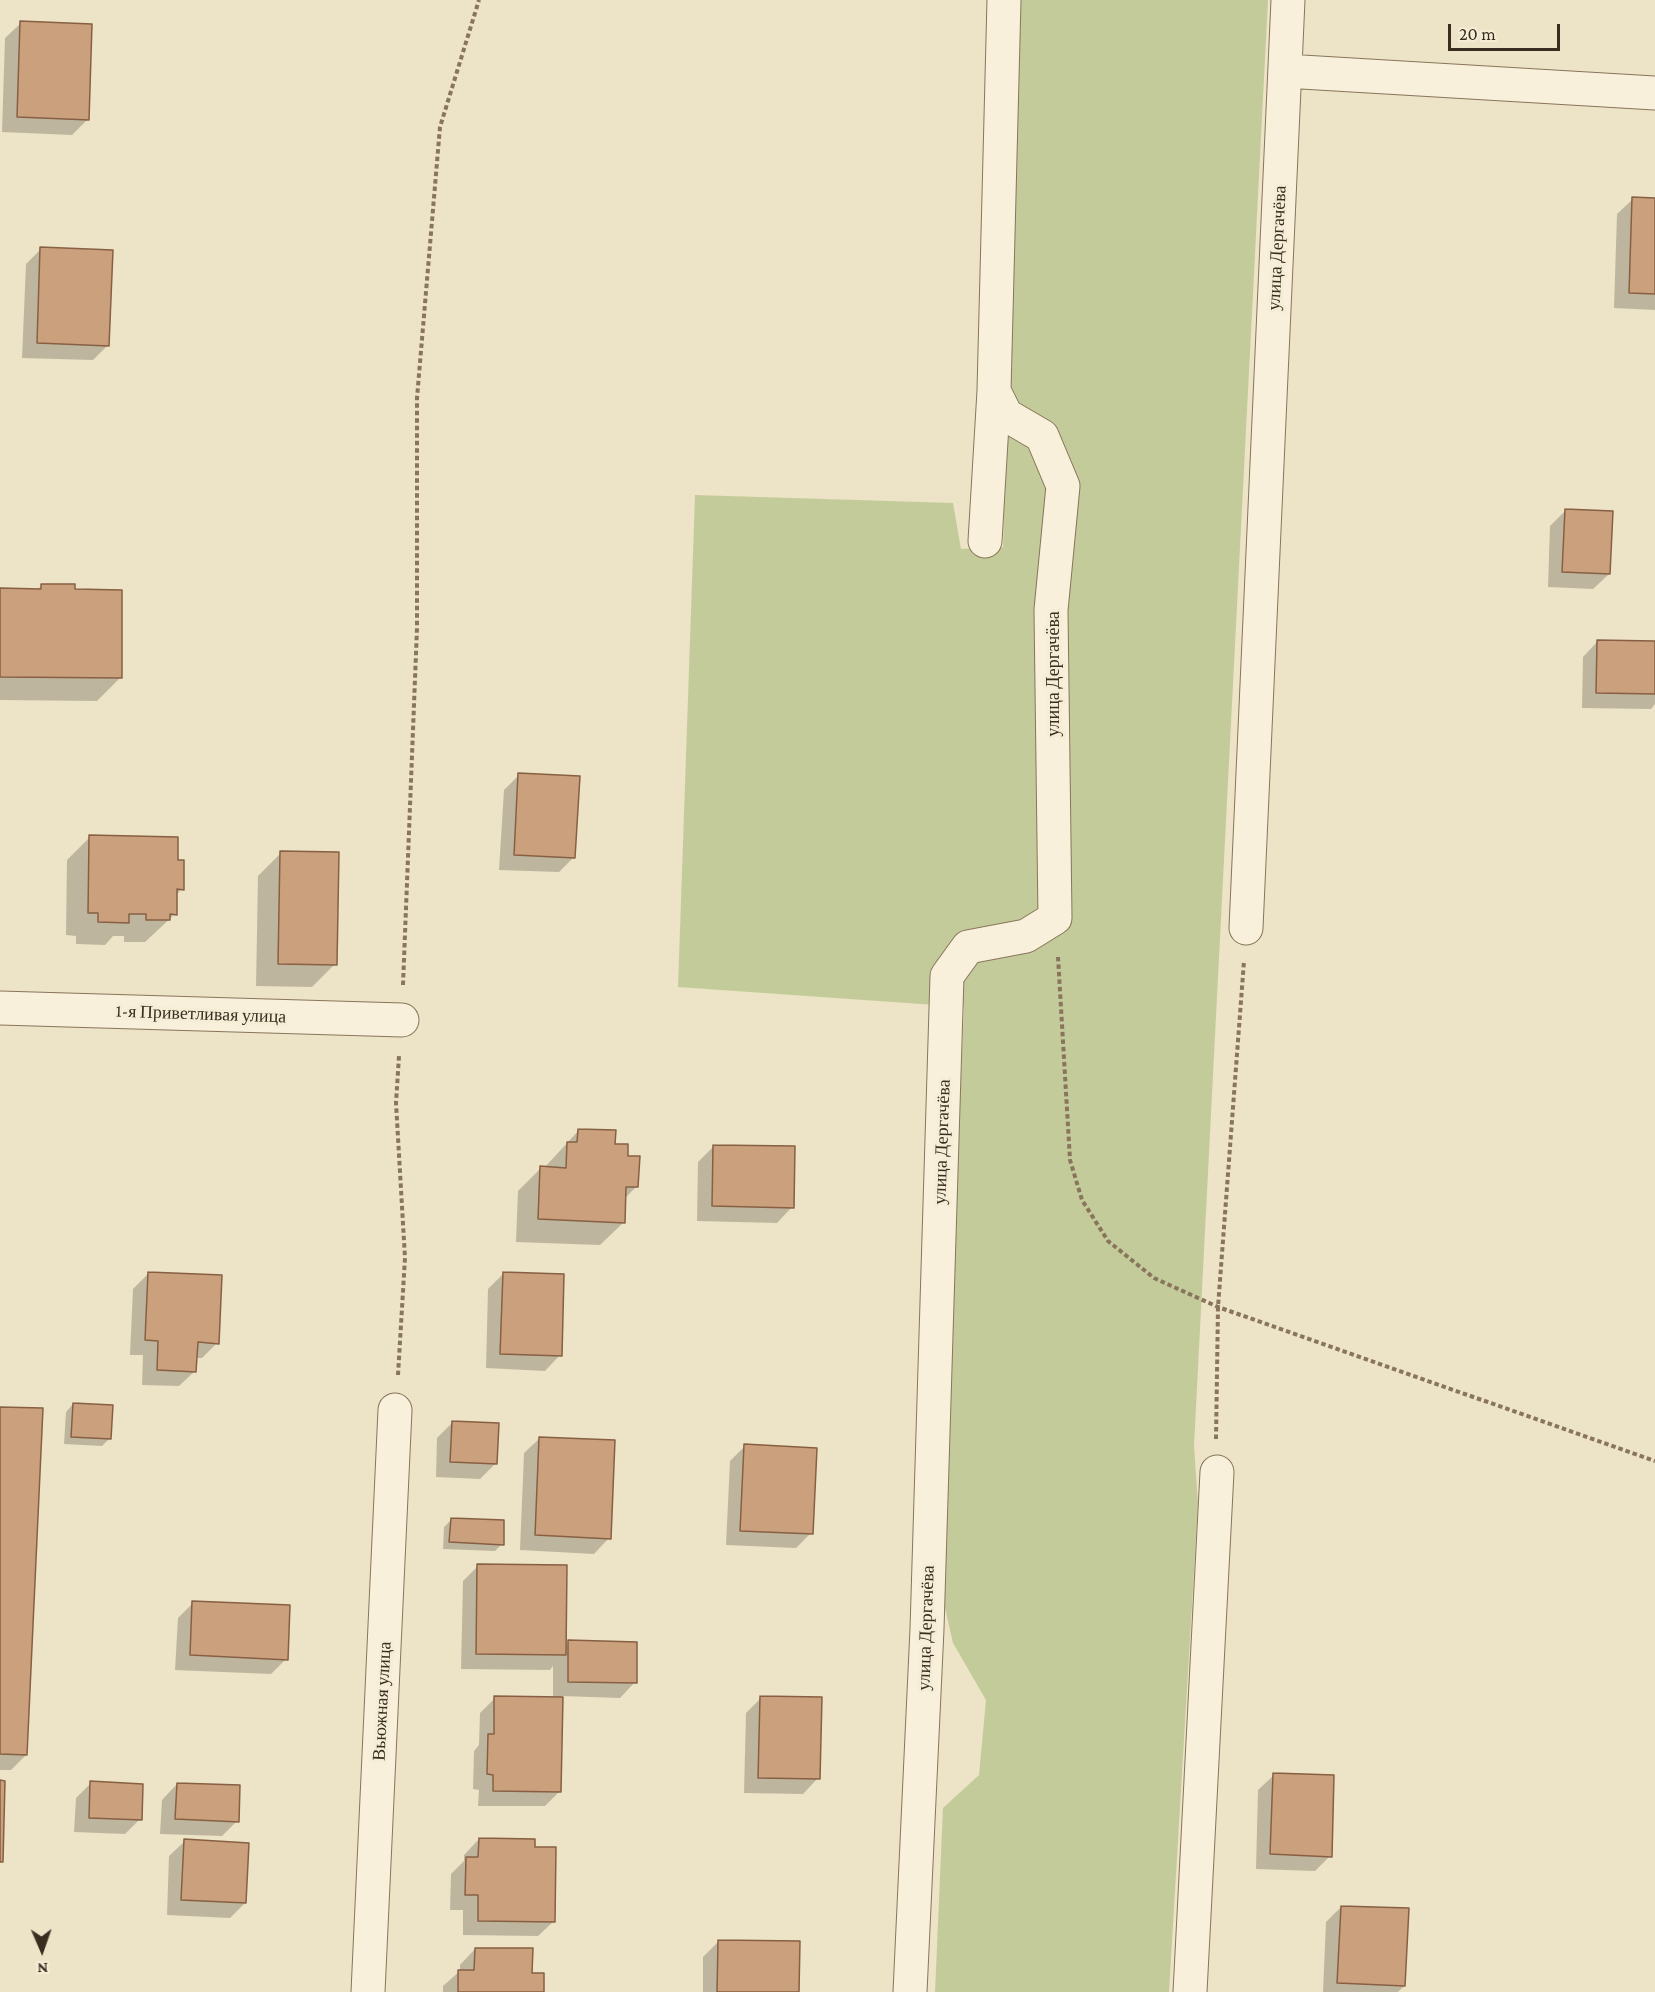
<!DOCTYPE html>
<meta charset="utf-8">
<style>
body{margin:0}
#map{position:relative;width:1655px;height:1992px;overflow:hidden;background:#ede3c6;font-family:"Crimson Pro",serif}
canvas{display:block}
.north{position:absolute;left:12px;top:1920px;width:60px;height:60px;-webkit-text-stroke:4px #f5edd6;paint-order:stroke;rotate:178deg;font-size:16px;font-weight:700;line-height:24px;text-align:center;color:#392d20}
.north::after{content:'';display:block;margin:auto;width:21px;height:27px;background:#392d20;clip-path:polygon(50% 0,100% 100%,50% 72%,0 100%)}
.scale{position:absolute;left:1448px;top:24px;width:112px;height:27px;box-sizing:border-box;border:3px solid #392d20;border-top:0;padding-left:8px;font-size:18px;line-height:21px;white-space:nowrap;color:#392d20;-webkit-text-stroke:4px #f5edd6;paint-order:stroke}
</style>
<div id="map">
<canvas width="1655" height="1992"></canvas>
<div class="north">N</div>
<div class="scale">20 m</div>
</div>
<script>
const ctx = document.querySelector('canvas').getContext('2d');
ctx.lineJoin = 'round';
function fillPath(path, color) {
  ctx.fillStyle = color;
  ctx.fill(path, 'evenodd');
}
function poly(rows) {
  const path = new Path2D();
  for (const r of rows) {
    path.moveTo(r[0], r[1]);
    for (let i = 2; i < r.length; i += 2) path.lineTo(r[i], r[i + 1]);
  }
  return path;
}
function trace(path, color, width, dash) {
  ctx.strokeStyle = color;
  ctx.lineWidth = width;
  ctx.lineCap = dash ? 'butt' : 'round';
  ctx.setLineDash(dash || []);
  ctx.stroke(path);
}
function write(font, color, halo, rows, align = 'center') {
  ctx.font = font + ' "Crimson Pro",serif';
  ctx.lineWidth = 6;
  ctx.setLineDash([]);
  ctx.textBaseline = 'middle';
  ctx.strokeStyle = halo;
  ctx.fillStyle = color;
  for (const [text, x, y, turn = 0] of rows) {
    ctx.save();
    ctx.translate(x, y);
    ctx.rotate((+turn || 0) * Math.PI / 180);
    ctx.textAlign = isNaN(turn) ? turn : align;
    if (halo) ctx.strokeText(text, 0, 0);
    ctx.fillText(text, 0, 0);
    ctx.restore();
  }
}
fillPath(poly([
 [1018,0,1268,0,1194,1446,1198,1504,1169,1992,935,1992,943,1808,979,1775,986,1700,953,1643,939,1582,964,1007,678,987,695,495,953,503,961,549,1003,547]
]), '#c4cb9a');
fillPath(poly([
 [21,23,88,119,72,135,2,132,5,38],
 [1633,199,1655,199,1655,310,1614,308,1617,214],
 [41,249,108,345,93,360,22,358,26,264],
 [1565,511,1609,574,1593,589,1548,587,1550,526],
 [42,585,120,678,97,701,0,700,0,590,37,590],
 [1598,641,1655,642,1655,704,1651,709,1582,708,1583,657],
 [519,775,574,857,559,872,499,870,504,790],
 [90,837,176,862,182,889,175,896,175,914,145,942,124,942,124,936,113,936,105,945,76,944,76,936,66,935,67,860],
 [281,853,335,964,312,987,256,986,258,876],
 [579,1130,614,1146,626,1158,637,1186,624,1199,623,1223,600,1245,516,1242,518,1191,541,1168,545,1167],
 [713,1147,792,1207,777,1223,697,1221,698,1162],
 [149,1273,217,1343,202,1358,195,1358,195,1371,179,1386,142,1385,143,1355,130,1355,133,1289],
 [504,1273,560,1355,545,1371,486,1368,488,1289],
 [73,1404,110,1438,102,1446,64,1444,66,1412],
 [0,1408,26,1755,11,1770,0,1770],
 [453,1422,495,1464,480,1479,436,1477,437,1438],
 [540,1438,609,1538,594,1554,520,1550,524,1453],
 [745,1446,811,1533,796,1548,726,1545,730,1461],
 [451,1520,502,1544,495,1551,443,1549,444,1527],
 [478,1566,565,1646,569,1642,635,1682,620,1698,561,1696,560,1791,545,1806,478,1806,479,1790,473,1789,474,1751,479,1745,480,1713,495,1698,553,1698,553,1666,550,1670,461,1669,463,1581],
 [193,1603,286,1659,271,1674,175,1670,178,1618],
 [761,1698,818,1778,803,1794,744,1793,746,1713],
 [1274,1775,1330,1856,1315,1871,1256,1869,1258,1790],
 [91,1783,140,1819,125,1834,74,1832,76,1798],
 [177,1784,237,1821,222,1836,160,1834,162,1800],
 [479,1839,534,1848,554,1921,538,1936,463,1935,463,1910,450,1910,451,1874,464,1861,464,1855],
 [185,1841,245,1903,230,1918,167,1915,169,1856],
 [1341,1907,1404,1986,1398,1992,1323,1992,1326,1922],
 [719,1941,798,1992,703,1992,703,1957],
 [475,1949,543,1992,443,1992,443,1986,460,1971,460,1965]
]), '#0003');
const building = poly([
 [20,21,92,24,89,120,17,117,20,21],
 [1632,197,1655,198,1655,294,1629,293,1632,197],
 [40,247,113,250,109,346,37,343,40,247],
 [1565,509,1613,511,1610,574,1562,572,1565,509],
 [41,584,75,584,75,589,122,590,122,678,0,677,0,588,41,589,41,584],
 [1597,640,1655,641,1655,694,1596,693,1597,640],
 [518,773,580,776,575,858,514,855,518,773],
 [89,835,178,837,178,860,184,860,184,890,177,889,177,915,170,914,170,920,146,920,146,914,129,914,129,923,98,922,98,913,88,913,89,835],
 [280,851,339,852,337,965,278,964,280,851],
 [578,1129,616,1130,615,1144,628,1144,628,1156,640,1156,638,1187,626,1187,625,1223,538,1219,540,1166,566,1168,567,1142,577,1142,578,1129],
 [713,1145,795,1146,794,1208,712,1206,713,1145],
 [148,1272,222,1275,219,1344,198,1342,196,1372,157,1370,158,1341,145,1340,148,1272],
 [503,1272,564,1274,562,1356,500,1354,503,1272],
 [73,1403,113,1405,111,1439,71,1437,73,1403],
 [0,1407,43,1408,27,1755,0,1754,0,1407],
 [452,1421,499,1423,497,1464,450,1462,452,1421],
 [539,1437,615,1440,611,1539,535,1535,539,1437],
 [744,1444,817,1448,813,1534,740,1531,744,1444],
 [451,1518,504,1520,504,1545,449,1542,451,1518],
 [477,1564,567,1565,566,1655,476,1654,477,1564],
 [192,1601,290,1605,288,1660,190,1655,192,1601],
 [568,1640,637,1642,637,1683,568,1682,568,1640],
 [494,1696,563,1697,561,1792,493,1791,493,1775,487,1774,488,1734,494,1734,494,1696],
 [760,1696,822,1697,820,1779,758,1778,760,1696],
 [1273,1773,1334,1775,1332,1857,1270,1854,1273,1773],
 [0,1780,5,1781,3,1862,0,1862,0,1780],
 [90,1781,143,1784,142,1820,89,1818,90,1781],
 [177,1783,240,1785,239,1822,175,1819,177,1783],
 [479,1838,535,1839,535,1847,556,1847,555,1922,478,1921,478,1895,465,1895,466,1857,478,1857,479,1838],
 [184,1839,249,1843,246,1903,181,1900,184,1839],
 [1341,1906,1409,1908,1405,1986,1337,1983,1341,1906],
 [718,1940,800,1941,799,1992,717,1992,718,1940],
 [475,1948,533,1948,532,1973,544,1973,544,1992,458,1992,458,1970,474,1970,475,1948]
]);
fillPath(building, '#caa07d');
trace(building, '#876043', 1.5);
const minor = poly([
 [1285,71,1655,93],
 [985,541,994,391,1004,0],
 [1246,928,1288,0],
 [0,1008,402,1020],
 [368,1992,395,1410],
 [910,1992,927,1629,947,976,968,947,1026,936,1055,918,1051,610,1063,486,1042,436,1006,415,994,391],
 [1190,1992,1217,1472]
]);
trace(minor, '#88755c', 35);
trace(poly([
 [1058,957,1070,1160,1082,1200,1108,1241,1154,1278,1218,1307,1655,1461],
 [403,985,417,628,417,398,440,127,479,0],
 [398,1375,405,1258,396,1103,399,1056],
 [1216,1439,1218,1307,1244,961]
]), '#88755c', 4, [4.5, 3]);
trace(minor, '#f8f0da', 33);
write('18px', '#392d20', '#f5edd6', [
 ["улица Дергачёва",1277,248,-87],
 ["улица Дергачёва",1053,674,-90],
 ["1-я Приветливая улица",201,1014,2],
 ["улица Дергачёва",942,1142,-88],
 ["улица Дергачёва",926,1628,-88],
 ["Вьюжная улица",382,1701,-87]
]);
</script>
